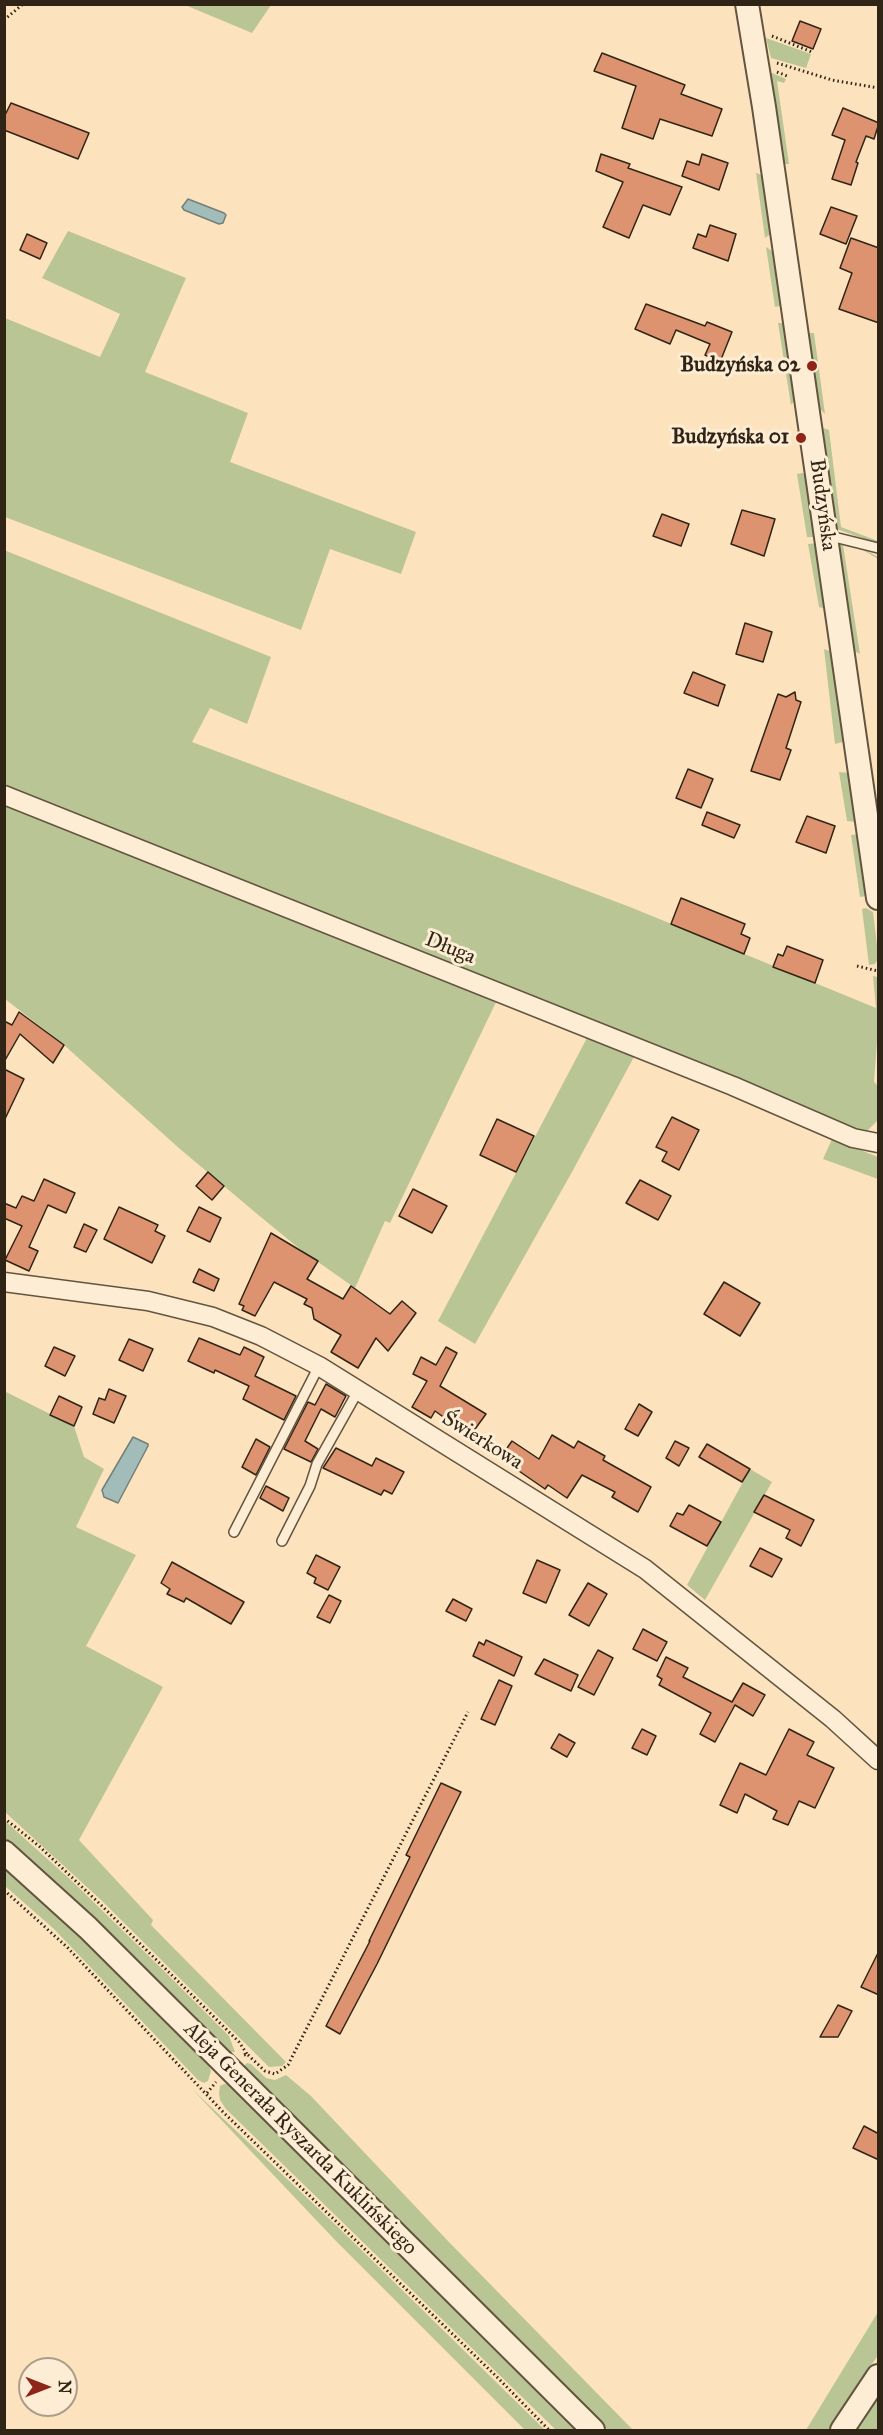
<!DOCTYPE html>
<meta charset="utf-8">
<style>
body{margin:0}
#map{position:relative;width:883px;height:2435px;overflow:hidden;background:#fce3be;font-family:"IM FELL Great Primer",serif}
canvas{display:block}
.frame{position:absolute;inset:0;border:6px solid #302416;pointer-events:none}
.north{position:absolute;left:18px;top:2357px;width:60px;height:60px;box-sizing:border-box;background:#fdedd5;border:2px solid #ab9d89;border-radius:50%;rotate:90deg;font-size:16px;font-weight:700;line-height:24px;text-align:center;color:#302416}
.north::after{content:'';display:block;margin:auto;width:21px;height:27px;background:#8f2418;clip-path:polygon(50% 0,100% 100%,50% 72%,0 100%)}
</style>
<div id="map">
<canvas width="883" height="2435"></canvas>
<div class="frame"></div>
<div class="north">N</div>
</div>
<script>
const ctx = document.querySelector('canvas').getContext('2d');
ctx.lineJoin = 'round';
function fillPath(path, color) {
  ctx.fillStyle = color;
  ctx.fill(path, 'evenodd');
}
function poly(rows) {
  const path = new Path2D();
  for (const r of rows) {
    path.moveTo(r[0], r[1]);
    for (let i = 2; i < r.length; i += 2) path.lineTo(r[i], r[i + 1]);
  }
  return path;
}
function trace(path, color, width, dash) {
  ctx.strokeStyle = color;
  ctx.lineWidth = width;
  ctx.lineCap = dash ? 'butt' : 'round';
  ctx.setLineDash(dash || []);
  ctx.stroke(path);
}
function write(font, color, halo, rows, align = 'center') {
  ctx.font = font + ' "IM FELL Great Primer",serif';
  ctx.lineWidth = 6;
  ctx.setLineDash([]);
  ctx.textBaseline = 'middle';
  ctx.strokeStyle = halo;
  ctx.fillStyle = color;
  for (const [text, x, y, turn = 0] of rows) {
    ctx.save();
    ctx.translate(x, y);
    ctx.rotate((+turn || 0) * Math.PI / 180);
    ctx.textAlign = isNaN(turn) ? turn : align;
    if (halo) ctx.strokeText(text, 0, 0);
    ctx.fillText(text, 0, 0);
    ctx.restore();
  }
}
fillPath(poly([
 [185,5,271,5,252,33],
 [766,38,811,54,806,68,771,58],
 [772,73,786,79,784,83,777,81,789,164,784,164,770,74],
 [756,173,765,176,773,232,765,238],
 [68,231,186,278,145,372,248,413,230,462,416,532,401,574,330,549,301,630,5,517,5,318,100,357,120,314,42,278],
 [766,247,777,254,783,300,780,306,775,307],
 [778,323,782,323,788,329,798,397,791,405],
 [808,333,814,333,825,414,819,408],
 [823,428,829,430,841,527,878,541,878,544,837,529],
 [802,473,810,477,817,537,807,537,797,474],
 [839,542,859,547,878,557,878,559,863,550,843,545,860,654,854,651],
 [819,543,826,606,822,608,819,607,808,544],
 [4,550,271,657,247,724,210,708,192,742,630,907,876,1008,873,976,878,977,878,1028,874,1082,878,1086,877,1121,868,1130,854,1131,5,786],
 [824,649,835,653,847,738,843,742,835,744],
 [839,772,850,773,857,822,847,821],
 [4,802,498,998,390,1223,385,1221,355,1288,301,1250,256,1213,180,1149,64,1045,5,999],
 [860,834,869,890,865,896,860,897,851,835],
 [866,908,873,912,878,953,878,959,875,964,869,965,862,909],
 [588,1036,635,1055,572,1172,475,1344,438,1321],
 [832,1139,878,1157,878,1179,823,1159],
 [4,1391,74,1426,84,1457,104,1469,76,1527,136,1555,86,1646,163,1687,79,1840,153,1920,151,1925,286,2062,282,2066,269,2067,100,1899,5,1812],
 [750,1469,772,1482,705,1600,687,1585],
 [5,1821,72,1881,158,1965,229,2036,235,2052,229,2052,68,1895,5,1840],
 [5,1865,62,1916,208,2064,211,2071,208,2081,204,2083,198,2080,54,1929,5,1886],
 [247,2063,251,2064,266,2078,275,2080,286,2075,311,2096,447,2240,633,2430,608,2430,246,2071,244,2066],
 [224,2084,229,2084,578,2430,556,2430,226,2109,220,2100,219,2093,220,2086],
 [192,2089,341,2230,545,2430,525,2430,335,2240],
 [878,2312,878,2355,829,2430,806,2430],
 [878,2395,878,2430,855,2430]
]), '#bac595');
const water = poly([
 [188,199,224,213,226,215,223,223,219,224,184,210,182,207,188,199],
 [133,1437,148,1444,148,1446,118,1503,104,1497,102,1490,133,1437]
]);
fillPath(water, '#a2bcba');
trace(water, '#747f78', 1.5);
const building = poly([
 [800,21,821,29,813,49,792,41,800,21],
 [602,53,685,85,681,94,722,109,712,136,660,119,653,139,622,128,636,86,594,71,602,53],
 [11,103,89,133,78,159,4,130,4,117,11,103],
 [843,108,879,123,874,139,866,136,856,162,858,163,851,185,832,179,845,140,832,135,843,108],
 [601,154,630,164,628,168,682,187,670,215,643,205,629,238,603,227,623,182,596,171,601,154],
 [702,154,728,163,719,190,682,176,687,161,699,165,702,154],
 [831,207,857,216,846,244,820,234,831,207],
 [710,225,736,234,728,261,693,248,698,234,706,237,710,225],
 [27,234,47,243,40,259,20,250,27,234],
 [851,238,879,248,879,323,839,309,852,273,840,268,851,238],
 [646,304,705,326,707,322,732,332,720,362,705,355,710,344,676,330,670,344,635,329,646,304],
 [742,510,775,519,764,556,731,544,742,510],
 [662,514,689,524,681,546,653,536,662,514],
 [745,623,772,632,763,662,736,654,745,623],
 [693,672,725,685,718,706,684,693,693,672],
 [795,692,796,700,801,702,786,748,791,750,780,780,751,771,778,694,786,697,795,692],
 [688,769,713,779,701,808,676,798,688,769],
 [707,812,740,825,734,838,702,825,707,812],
 [807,816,835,826,826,853,796,842,807,816],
 [681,898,745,924,741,934,750,938,744,954,671,924,681,898],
 [787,946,823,960,815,983,773,967,778,954,783,956,787,946],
 [19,1012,64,1045,53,1063,20,1034,4,1062,4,1021,12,1025,19,1012],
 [4,1069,24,1079,4,1121,4,1069],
 [672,1117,699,1130,679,1170,662,1161,667,1152,656,1147,672,1117],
 [497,1119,534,1136,516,1172,480,1155,497,1119],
 [208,1172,224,1186,212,1200,196,1186,208,1172],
 [44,1179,75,1193,66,1213,48,1205,29,1247,38,1251,29,1271,5,1260,22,1226,4,1218,4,1203,16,1208,22,1196,34,1201,44,1179],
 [640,1180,671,1196,658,1220,626,1203,640,1180],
 [413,1189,447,1206,432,1233,399,1216,413,1189],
 [119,1207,158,1225,155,1231,165,1236,152,1263,104,1239,119,1207],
 [199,1207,221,1218,210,1242,187,1231,199,1207],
 [84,1224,97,1230,86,1252,74,1247,84,1224],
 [271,1233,318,1261,307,1279,343,1299,351,1286,390,1314,402,1301,416,1313,388,1351,376,1338,358,1368,331,1352,341,1335,314,1319,312,1308,304,1304,307,1299,274,1282,255,1316,242,1310,244,1306,239,1304,271,1233],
 [199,1269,219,1279,214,1291,193,1282,199,1269],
 [724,1282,760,1303,740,1336,704,1314,724,1282],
 [199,1338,240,1355,244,1347,264,1357,255,1376,296,1396,284,1420,243,1399,249,1386,215,1370,214,1373,188,1361,199,1338],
 [129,1339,153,1349,143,1371,119,1360,129,1339],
 [54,1347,75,1356,65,1376,45,1366,54,1347],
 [446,1347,457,1353,440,1386,486,1414,470,1436,435,1411,431,1418,412,1407,427,1381,413,1374,421,1357,436,1365,446,1347],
 [326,1384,346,1396,335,1417,321,1409,305,1441,318,1449,311,1462,284,1449,308,1402,315,1405,326,1384],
 [109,1389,126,1396,114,1423,93,1414,99,1398,105,1400,109,1389],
 [59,1396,82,1407,74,1426,50,1415,59,1396],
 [639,1404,652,1412,638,1436,625,1429,639,1404],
 [552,1435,574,1448,578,1441,605,1456,603,1460,651,1487,638,1512,612,1497,615,1492,582,1475,567,1498,548,1485,545,1489,500,1458,512,1441,539,1459,552,1435],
 [256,1439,270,1447,256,1475,242,1467,256,1439],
 [675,1441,689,1448,679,1466,666,1458,675,1441],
 [707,1444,750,1469,742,1482,699,1457,707,1444],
 [336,1448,372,1466,376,1458,404,1472,392,1494,384,1490,381,1495,323,1468,336,1448],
 [266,1486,289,1498,283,1511,260,1498,266,1486],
 [764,1495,814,1520,801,1546,786,1538,790,1530,754,1512,764,1495],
 [689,1505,721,1522,707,1546,670,1526,677,1513,683,1515,689,1505],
 [760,1548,782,1559,772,1577,750,1566,760,1548],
 [316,1555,340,1567,328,1590,314,1583,316,1578,307,1573,316,1555],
 [537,1560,560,1570,546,1603,523,1593,537,1560],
 [172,1562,244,1602,231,1624,186,1598,184,1602,167,1594,170,1589,161,1583,172,1562],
 [588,1583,607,1594,589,1626,569,1615,588,1583],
 [329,1595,341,1601,330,1623,317,1617,329,1595],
 [453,1599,472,1609,466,1621,446,1611,453,1599],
 [643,1629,667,1642,657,1661,633,1649,643,1629],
 [486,1640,522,1657,514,1676,473,1656,479,1642,484,1645,486,1640],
 [598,1650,613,1658,594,1695,578,1687,598,1650],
 [666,1657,688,1668,683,1677,732,1702,743,1683,765,1695,753,1716,735,1705,715,1742,700,1734,711,1713,659,1685,662,1679,657,1676,666,1657],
 [544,1659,578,1675,571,1691,535,1674,544,1659],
 [499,1680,512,1686,495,1725,481,1719,499,1680],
 [642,1729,656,1736,647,1755,632,1748,642,1729],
 [789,1729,814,1742,807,1755,834,1768,815,1808,799,1801,788,1825,773,1819,777,1811,745,1794,737,1813,720,1805,740,1763,766,1775,789,1729],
 [559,1734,575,1743,567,1757,551,1748,559,1734],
 [441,1783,461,1792,377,1964,340,2034,326,2026,370,1941,369,1941,410,1857,406,1855,441,1783],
 [879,1951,879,1995,861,1987,879,1951],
 [838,2005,852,2011,838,2037,820,2037,838,2005],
 [864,2126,879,2134,879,2160,853,2148,864,2126]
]);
fillPath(building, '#dd936f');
trace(building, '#302416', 1.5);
const service = poly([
 [826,535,878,548],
 [234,1532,319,1366],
 [282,1541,310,1486,317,1464,358,1391]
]);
const minor = poly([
 [4,795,733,1086,853,1138,878,1143],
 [4,1282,148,1301,213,1317,261,1336,319,1366,645,1569,833,1719,878,1760]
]);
const tertiary = poly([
 [747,4,764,107,878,898],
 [4,1852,88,1928,593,2430],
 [842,2430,878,2376]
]);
trace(service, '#635440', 12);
trace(minor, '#635440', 21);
trace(tertiary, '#635440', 26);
trace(poly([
 [4,20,23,4],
 [772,36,812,52],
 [777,63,832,80,878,88],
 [777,72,787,76],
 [857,966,878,971],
 [4,1818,39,1846,102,1906,209,2012,239,2042,247,2054],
 [4,1890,67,1947,223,2112,498,2378,549,2430],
 [244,2055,247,2054,265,2071,275,2074,288,2065,468,1712],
 [207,2093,216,2082]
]), '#302416', 3, [1.5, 3]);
trace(service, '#fdedd5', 9);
trace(minor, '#fdedd5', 18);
trace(tertiary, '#fdedd5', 22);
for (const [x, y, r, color] of [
 [812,366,6,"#8f2418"],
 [801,438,6,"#8f2418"]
]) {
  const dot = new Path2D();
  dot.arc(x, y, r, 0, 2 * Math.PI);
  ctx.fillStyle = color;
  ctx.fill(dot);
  trace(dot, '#fdedd5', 2);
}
write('bold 21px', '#302416', '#fdedd5', [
 ["Budzyńska 02",800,366],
 ["Budzyńska 01",789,438]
], 'right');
write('21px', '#302416', '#fdedd5', [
 ["Budzyńska",822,505,82],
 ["Długa",450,949,22],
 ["Świerkowa",482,1441,32],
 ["Aleja Generała Ryszarda Kuklińskiego",300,2139,45]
]);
</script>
